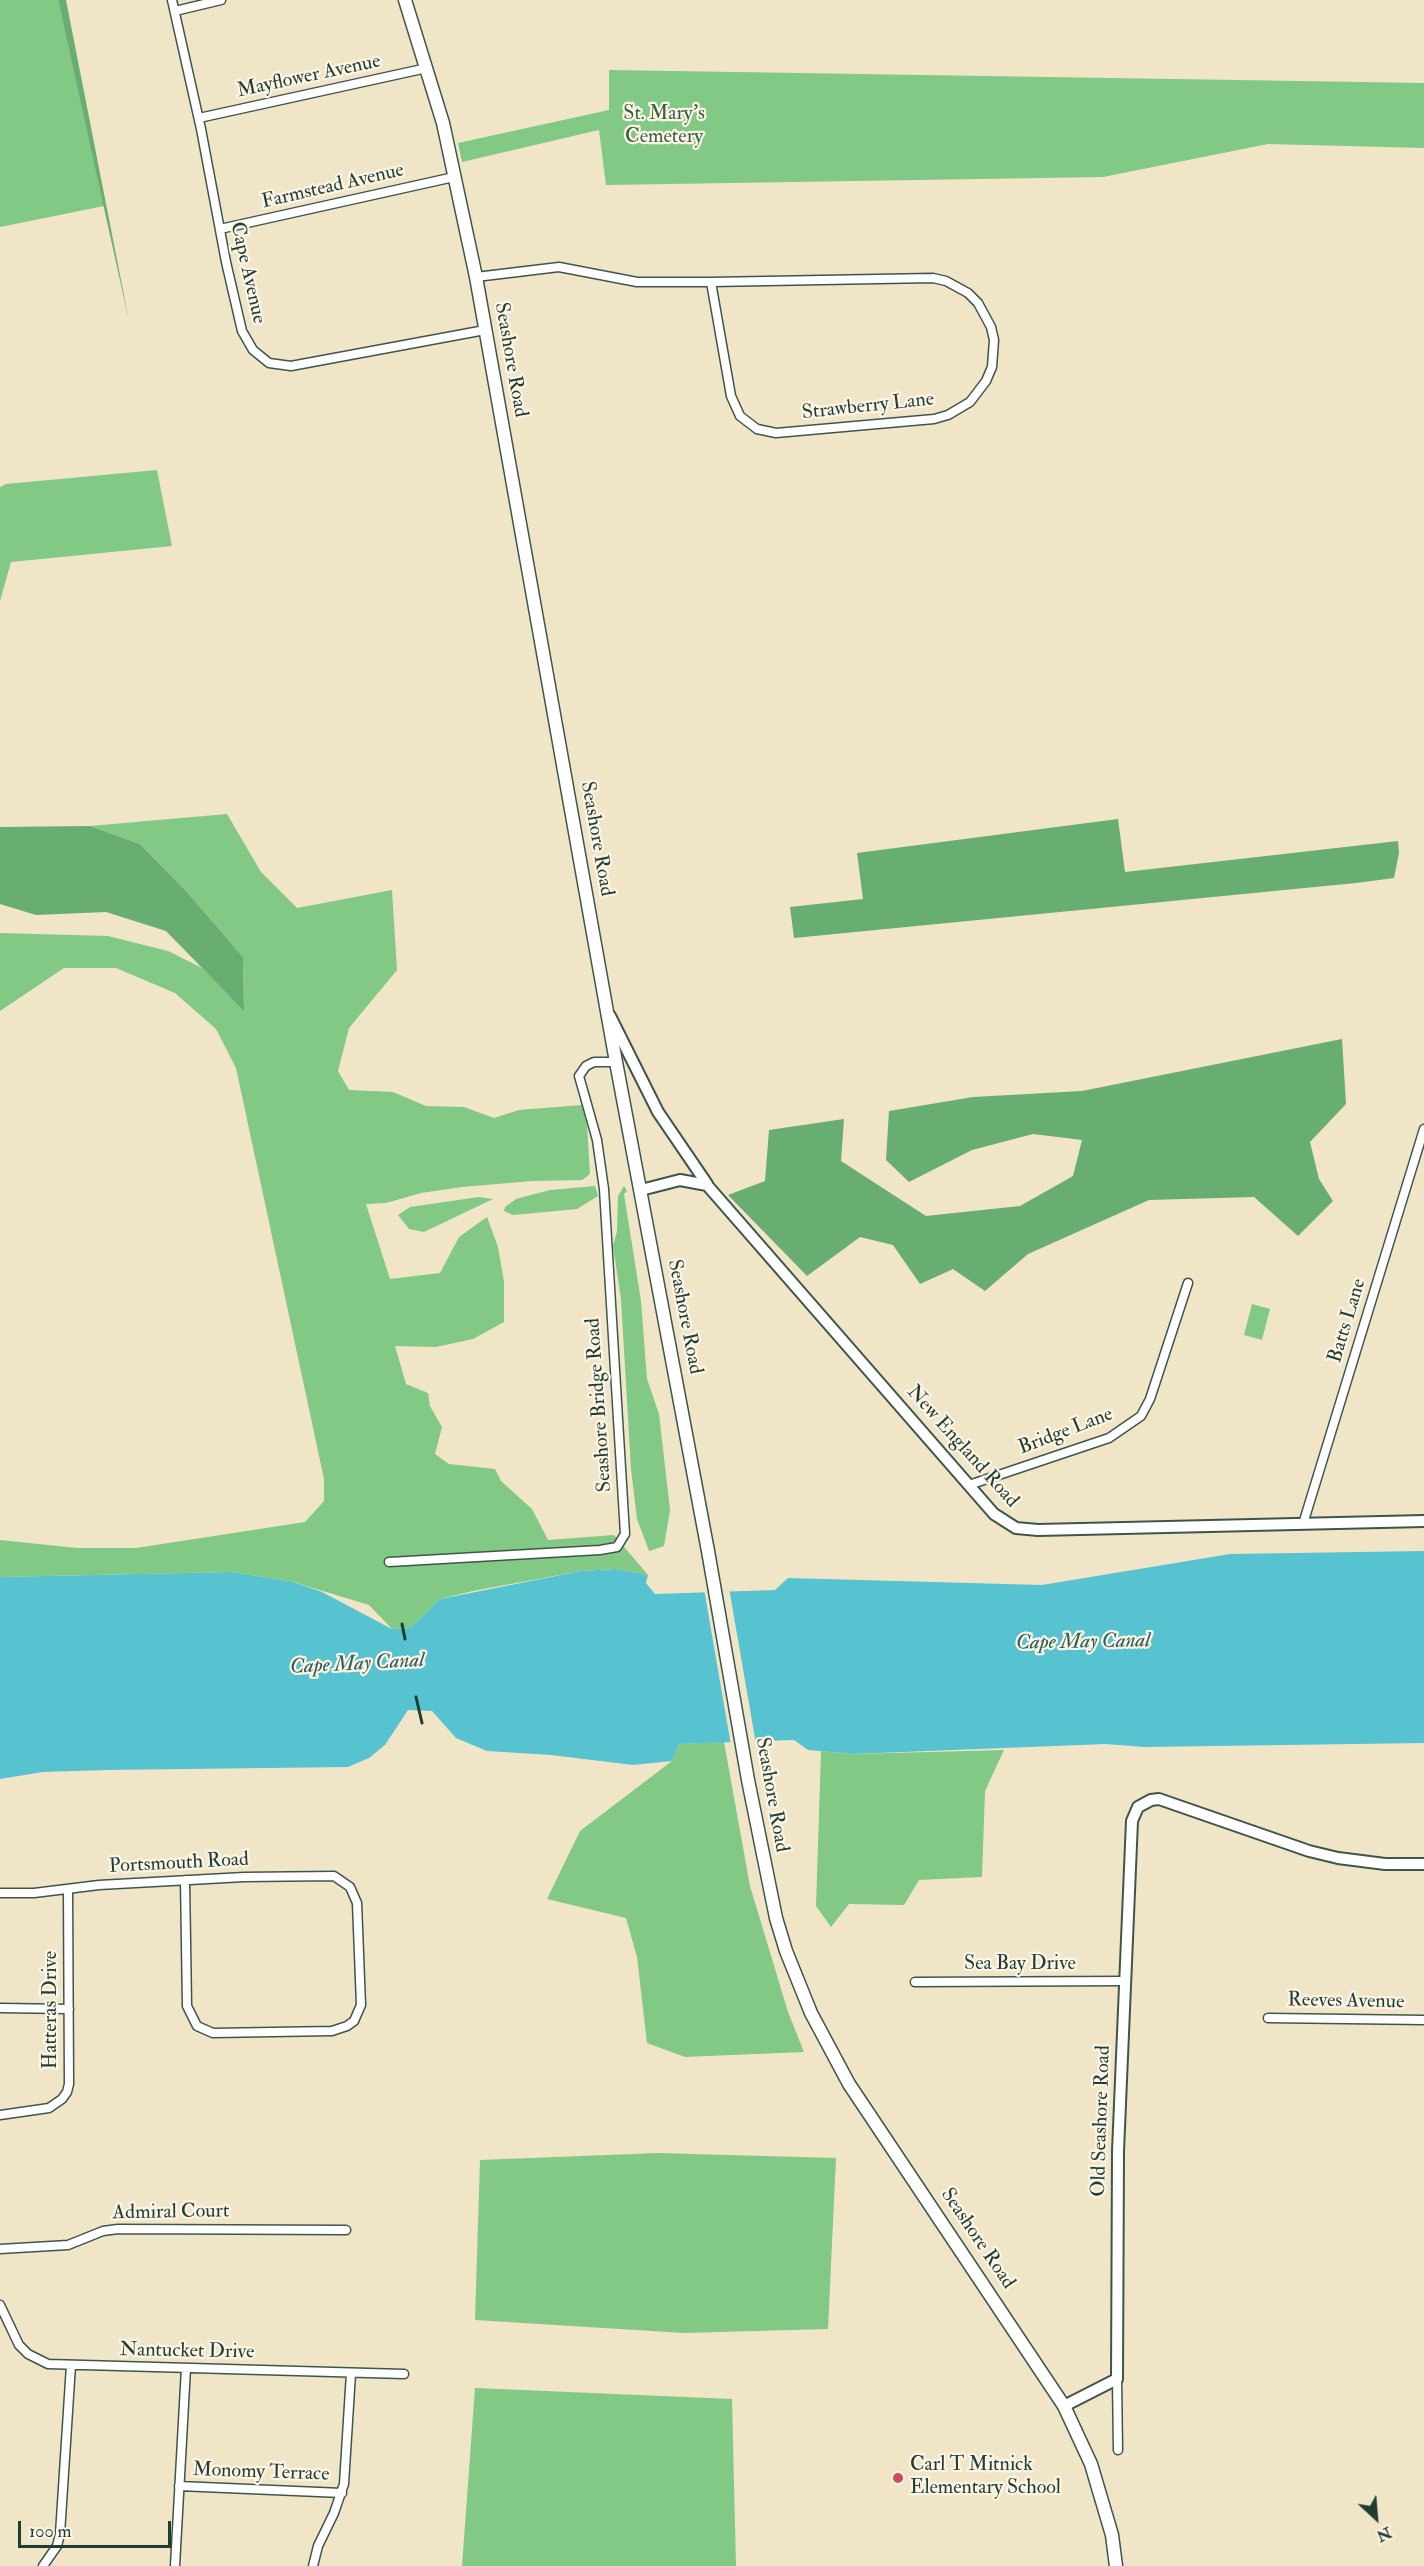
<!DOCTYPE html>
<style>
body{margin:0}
#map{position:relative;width:1424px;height:2566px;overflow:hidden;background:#f1e5c7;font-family:"IM FELL Double Pica",serif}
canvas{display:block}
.north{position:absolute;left:1346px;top:2488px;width:60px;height:60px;-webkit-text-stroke:4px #fcf5e5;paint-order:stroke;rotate:154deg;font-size:16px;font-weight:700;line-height:24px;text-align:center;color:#1f3d34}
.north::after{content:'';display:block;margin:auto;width:21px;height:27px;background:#1f3d34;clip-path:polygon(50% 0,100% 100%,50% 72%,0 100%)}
.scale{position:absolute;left:18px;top:2521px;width:153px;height:27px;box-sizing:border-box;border:3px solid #1f3d34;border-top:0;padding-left:8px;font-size:18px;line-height:21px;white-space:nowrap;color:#1f3d34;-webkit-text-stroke:4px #fcf5e5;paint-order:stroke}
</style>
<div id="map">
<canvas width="1424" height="2566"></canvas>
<div class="north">N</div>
<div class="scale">100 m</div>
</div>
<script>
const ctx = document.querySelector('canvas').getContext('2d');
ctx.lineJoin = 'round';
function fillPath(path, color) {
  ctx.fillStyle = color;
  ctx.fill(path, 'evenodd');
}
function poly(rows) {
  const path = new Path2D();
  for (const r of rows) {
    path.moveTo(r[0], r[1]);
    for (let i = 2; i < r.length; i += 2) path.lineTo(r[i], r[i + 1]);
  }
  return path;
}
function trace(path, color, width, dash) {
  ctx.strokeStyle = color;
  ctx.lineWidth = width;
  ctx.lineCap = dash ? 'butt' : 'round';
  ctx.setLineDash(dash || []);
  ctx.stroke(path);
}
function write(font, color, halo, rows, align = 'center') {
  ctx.font = font + ' "IM FELL Double Pica",serif';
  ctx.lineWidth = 4.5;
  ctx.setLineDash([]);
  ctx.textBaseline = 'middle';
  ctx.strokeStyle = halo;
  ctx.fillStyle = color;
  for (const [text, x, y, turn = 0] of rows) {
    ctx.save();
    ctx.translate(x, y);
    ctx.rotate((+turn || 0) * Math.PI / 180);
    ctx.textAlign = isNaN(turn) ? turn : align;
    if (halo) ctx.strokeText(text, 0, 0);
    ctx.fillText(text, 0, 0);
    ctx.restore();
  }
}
fillPath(poly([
 [0,0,58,0,104,206,0,227],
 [609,70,1424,83,1424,148,1268,144,1103,177,606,185,599,130,462,162,458,143,609,110],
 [157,470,172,546,11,562,0,601,0,487,6,484],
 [227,814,261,872,297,908,392,890,397,970,349,1028,338,1071,349,1090,393,1092,426,1106,464,1107,494,1118,519,1110,582,1105,587,1126,590,1174,582,1180,532,1181,462,1187,421,1193,386,1203,366,1204,390,1279,440,1273,459,1237,487,1217,498,1247,504,1282,504,1322,473,1339,436,1347,395,1346,406,1384,428,1393,430,1406,442,1427,435,1454,449,1464,495,1469,501,1481,532,1509,548,1540,614,1535,648,1575,615,1569,581,1571,473,1591,440,1599,410,1628,392,1629,369,1605,290,1581,231,1572,0,1577,0,1540,77,1548,136,1548,305,1522,324,1501,324,1479,236,1068,216,1029,175,993,116,968,64,968,0,1011,0,933,108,936,168,951,202,968,244,1010,243,957,186,891,140,844,90,826],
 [595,1186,598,1196,577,1209,513,1215,504,1211,505,1207,516,1199,550,1190],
 [624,1186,627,1191,624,1194,641,1301,647,1379,659,1414,670,1510,664,1546,649,1551,637,1519,631,1469,621,1299,613,1246,617,1231,618,1196],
 [479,1197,493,1199,424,1232,409,1229,398,1215,410,1207],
 [1252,1304,1270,1309,1262,1340,1244,1335],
 [724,1742,750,1886,788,2012,804,2052,685,2057,647,2043,637,1957,626,1918,547,1899,580,1831,672,1761,679,1744],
 [1004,1750,985,1791,982,1877,919,1880,904,1905,849,1904,831,1927,816,1906,821,1751,853,1754],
 [658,2153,836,2158,828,2329,684,2333,475,2320,480,2160],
 [475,2388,732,2399,736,2566,462,2566]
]), '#81c985');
fillPath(poly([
 [58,0,66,0,129,321],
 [1118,819,1125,872,1398,841,1399,853,1394,878,1356,883,794,938,790,907,863,899,857,853],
 [90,826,140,844,186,891,243,957,244,1011,166,931,106,912,36,915,0,904,0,827],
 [1342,1039,1346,1104,1310,1142,1319,1179,1333,1201,1298,1236,1254,1197,1149,1200,1028,1254,985,1291,953,1269,920,1284,893,1245,860,1237,807,1276,728,1195,765,1181,769,1130,844,1119,841,1161,926,1216,1020,1206,1073,1176,1082,1140,1033,1134,972,1150,909,1182,886,1160,889,1111,973,1097,1082,1091]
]), '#68ad72');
fillPath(poly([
 [1424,1551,1424,1743,1145,1747,1105,1744,853,1754,808,1750,794,1740,679,1744,672,1761,633,1765,551,1755,487,1751,456,1738,432,1711,408,1710,385,1745,369,1758,348,1767,106,1770,43,1772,0,1779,0,1577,231,1572,290,1581,320,1591,392,1629,410,1628,440,1599,581,1571,615,1569,648,1575,646,1583,655,1594,775,1590,788,1578,1042,1585,1230,1554]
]), '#57c3d0');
fillPath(poly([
 [729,1588,756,1744,731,1745,704,1589]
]), '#f1e5c7');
const minor = poly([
 [172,0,201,129,226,262,242,331,253,350,269,363,291,366,485,330],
 [175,11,221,0],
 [199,118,427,68],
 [220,229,454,177],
 [476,277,559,267,637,282,711,282],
 [933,278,946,281,968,293,978,303,991,327,994,340,992,367,986,381,970,402,948,415,934,419,776,433,757,429,740,416,731,396,711,282,933,278],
 [969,1485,1109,1438,1141,1416,1150,1399,1188,1283],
 [1303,1524,1424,1129],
 [389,1562,600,1550,617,1547,625,1534,604,1189,597,1140,579,1076,586,1066,594,1062,616,1062],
 [0,1893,34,1893,99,1885,244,1877,334,1876,350,1887,357,1903,361,2005,354,2021,347,2026,332,2031,213,2033,197,2026,187,2006,185,1880],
 [915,1982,1126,1981],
 [0,2008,69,2009],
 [1268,2018,1424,2020],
 [0,2115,49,2108,62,2099,67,2092,69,2084,68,1889],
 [0,2249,68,2245,103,2231,118,2229,346,2230],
 [0,2305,19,2345,28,2354,48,2364,404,2374],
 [1117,2379,1118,2450],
 [179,2486,342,2493],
 [43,2566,57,2546,60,2534,71,2365],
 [175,2566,186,2368],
 [313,2566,318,2546,334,2513,344,2484,351,2373]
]);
const tertiary = poly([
 [610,1016,658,1112,707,1184],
 [641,1190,680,1180,707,1185,994,1514,1016,1528,1038,1530,1424,1521],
 [1064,2406,1117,2379,1118,2151,1132,1821,1138,1807,1151,1800,1159,1799,1309,1851,1338,1858,1385,1864,1424,1864]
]);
const secondary = poly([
 [405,0,443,123,476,277,616,1062,708,1551,748,1780,776,1918,786,1951,811,2013,849,2084,1064,2406,1091,2464,1112,2535,1116,2566]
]);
trace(minor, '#3e564a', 11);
trace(tertiary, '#3e564a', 14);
trace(secondary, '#3e564a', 15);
trace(minor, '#fff', 8);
trace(tertiary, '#fff', 10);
trace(secondary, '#fff', 12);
trace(poly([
 [402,1624,405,1639],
 [416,1697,422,1723]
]), '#1f3d34', 3);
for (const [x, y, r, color] of [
 [898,2478,6,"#d1495b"]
]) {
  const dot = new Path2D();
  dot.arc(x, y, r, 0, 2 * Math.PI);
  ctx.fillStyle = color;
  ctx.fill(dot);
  trace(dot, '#fcf5e5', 2);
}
write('20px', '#1f3d34', '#fcf5e5', [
 ["Mayflower Avenue",309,77,-12],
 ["Farmstead Avenue",333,187,-13],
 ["Cape Avenue",247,273,77],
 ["Seashore Road",510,360,80],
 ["Strawberry Lane",868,407,-6],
 ["Seashore Road",596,839,80],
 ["Seashore Road",684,1317,79],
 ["Batts Lane",1348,1321,-73],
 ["Seashore Bridge Road",600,1405,-94],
 ["Bridge Lane",1066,1432,-21],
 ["New England Road",962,1447,48],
 ["Seashore Road",771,1795,80],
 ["Portsmouth Road",179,1864,-3],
 ["Sea Bay Drive",1020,1965],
 ["Reeves Avenue",1346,2002,1],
 ["Hatteras Drive",52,2010,-90],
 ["Old Seashore Road",1102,2121,-88],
 ["Admiral Court",171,2213,-1],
 ["Seashore Road",977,2239,56],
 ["Nantucket Drive",187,2352,1],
 ["Monomy Terrace",261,2473,2]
]);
write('20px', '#386048', '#fcf5e5', [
 ["St. Mary's",664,115],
 ["Cemetery",664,138]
]);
write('20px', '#1f3d34', '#fcf5e5', [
 ["Carl T Mitnick",910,2466],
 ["Elementary School",910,2489]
], 'left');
write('italic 21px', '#2d5e5b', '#fcf5e5', [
 ["Cape May Canal",1083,1643,-1],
 ["Cape May Canal",357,1665,-3]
]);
</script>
